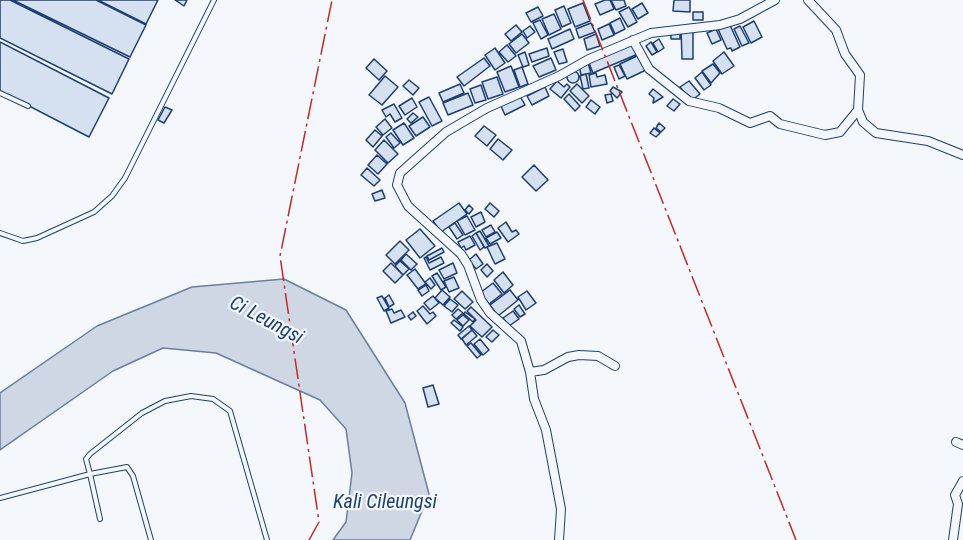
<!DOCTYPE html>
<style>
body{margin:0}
canvas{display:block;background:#f4f7fb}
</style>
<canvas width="963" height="540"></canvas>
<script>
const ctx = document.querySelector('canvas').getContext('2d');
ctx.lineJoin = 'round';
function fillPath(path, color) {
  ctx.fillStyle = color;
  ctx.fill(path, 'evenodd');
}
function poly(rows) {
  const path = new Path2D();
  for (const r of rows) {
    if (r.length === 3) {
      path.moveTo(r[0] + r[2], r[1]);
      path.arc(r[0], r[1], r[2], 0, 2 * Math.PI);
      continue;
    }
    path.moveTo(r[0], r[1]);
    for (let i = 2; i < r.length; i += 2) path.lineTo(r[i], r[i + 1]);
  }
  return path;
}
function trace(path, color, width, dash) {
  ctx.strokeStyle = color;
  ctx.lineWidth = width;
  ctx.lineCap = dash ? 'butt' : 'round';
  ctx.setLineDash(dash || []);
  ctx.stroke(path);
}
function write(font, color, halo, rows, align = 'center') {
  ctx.font = font + ' "Roboto Condensed",sans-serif';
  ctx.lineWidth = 4.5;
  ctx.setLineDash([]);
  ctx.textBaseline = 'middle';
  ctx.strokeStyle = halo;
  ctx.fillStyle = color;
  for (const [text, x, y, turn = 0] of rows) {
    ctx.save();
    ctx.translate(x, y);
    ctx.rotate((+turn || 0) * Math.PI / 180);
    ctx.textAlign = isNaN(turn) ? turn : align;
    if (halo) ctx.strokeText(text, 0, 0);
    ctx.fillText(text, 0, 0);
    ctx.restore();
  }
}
const water = poly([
 [284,279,346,310,405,403,429,494,410,540,333,540,346,522,352,473,346,429,320,400,216,353,163,348,113,371,0,450,0,393,97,326,192,287,284,279]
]);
fillPath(water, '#cfd7e4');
trace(water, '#687fa3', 1.5);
const building = poly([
 [0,0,10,0,129,59,112,94,0,38,0,0],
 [13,0,96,0,146,25,130,57,13,0],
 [98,0,158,0,146,24,98,0],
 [175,0,187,0,184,6,175,0],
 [605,0,610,0,614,9,600,15,595,4,605,0],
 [611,0,624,0,626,6,616,10,611,0],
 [674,0,690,0,690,12,673,11,674,0],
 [583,3,590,21,575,27,568,9,583,3],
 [642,3,648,13,638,19,632,9,642,3],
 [564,6,571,23,562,27,555,10,564,6],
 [538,7,543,16,531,22,526,13,538,7],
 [629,7,637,22,628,27,619,12,629,7],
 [693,12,703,12,703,20,693,20,693,12],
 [554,14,561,29,549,35,542,19,554,14],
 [620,18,625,29,615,34,610,23,620,18],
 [540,20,548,35,541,39,533,23,540,20],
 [754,21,762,37,751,43,743,27,754,21],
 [591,23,595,32,579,38,576,29,591,23],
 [729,23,740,47,732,51,731,48,727,49,718,29,729,23],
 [609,24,614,35,602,40,598,29,609,24],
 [516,25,522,32,511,41,505,34,516,25],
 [530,26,535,32,527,38,523,31,530,26],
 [740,26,749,43,742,46,734,29,740,26],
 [570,29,574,39,552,49,548,39,570,29],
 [681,29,693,29,693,59,682,59,681,29],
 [716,29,721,40,712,44,707,33,716,29],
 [671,30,680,30,680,39,671,39,671,30],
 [522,34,529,43,516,53,509,44,522,34],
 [596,34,600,46,587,50,584,39,596,34],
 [659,39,664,48,658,52,653,43,659,39],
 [0,42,109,98,89,137,0,91,0,42],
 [651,42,657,52,652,55,646,46,651,42],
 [634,44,638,54,593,73,589,63,634,44],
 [507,45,516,56,508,62,499,52,507,45],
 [495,48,505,63,495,70,485,55,495,48],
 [547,48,549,56,532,62,529,54,547,48],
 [563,49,567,62,559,64,554,52,563,49],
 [525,52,529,65,523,67,518,55,525,52],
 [724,52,734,66,722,74,713,61,724,52],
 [639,55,646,70,627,79,620,64,639,55],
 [484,58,490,66,464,86,457,77,484,58],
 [551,58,556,70,539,77,533,66,551,58],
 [374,59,387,71,379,80,366,68,374,59],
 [588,63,591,73,581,75,579,65,588,63],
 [713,64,720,73,711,83,702,71,713,64],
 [619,65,625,76,619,79,614,67,619,65],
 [511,66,519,87,505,92,497,72,511,66],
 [522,67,528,84,520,87,514,70,522,67],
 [573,77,6],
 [702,72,711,85,704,90,695,78,702,72],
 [596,73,597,77,605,75,607,84,591,87,589,75,596,73],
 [586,74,589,88,583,89,580,76,586,74],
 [385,76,398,87,382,105,369,95,385,76],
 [497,77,503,94,488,99,482,82,497,77],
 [409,80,419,88,413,95,403,86,409,80],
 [557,81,564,87,567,84,570,87,561,98,550,89,557,81],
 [689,81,700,94,691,101,680,87,689,81],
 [460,84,464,93,443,102,439,93,460,84],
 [577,84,589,96,582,103,570,91,577,84],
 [481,85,486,100,475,103,470,89,481,85],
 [545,87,549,96,532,105,527,96,545,87],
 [613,87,622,92,617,98,610,91,613,87],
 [653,89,663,97,653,103,654,98,649,94,653,89],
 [468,93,473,105,448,115,443,103,468,93],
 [569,94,580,106,575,111,564,99,569,94],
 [611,94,613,101,607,103,605,95,611,94],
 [520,96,525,105,505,115,501,106,520,96],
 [429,97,442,121,432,126,419,102,429,97],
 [412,98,417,107,405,115,399,106,412,98],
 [673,99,680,104,674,111,667,106,673,99],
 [591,100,600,107,595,114,586,107,591,100],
 [394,104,402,118,395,122,390,114,386,117,382,110,394,104],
 [165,107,172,110,164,123,158,120,165,107],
 [413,113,418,117,411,123,407,119,413,113],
 [423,117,430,127,416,136,409,126,423,117],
 [385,119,392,128,383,135,376,127,385,119],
 [404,123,414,138,403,145,393,130,404,123],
 [659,123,665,128,661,132,656,128,659,123],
 [484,126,496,135,487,146,475,136,484,126],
 [654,128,660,133,656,137,650,133,654,128],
 [375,130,382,136,373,147,366,140,375,130],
 [391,133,400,143,394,148,386,137,391,133],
 [498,139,512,150,503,160,490,149,498,139],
 [384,140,398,154,388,163,375,150,384,140],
 [377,155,387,164,378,174,368,165,377,155],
 [534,165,548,180,536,191,522,177,534,165],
 [367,168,380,180,374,186,361,175,367,168],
 [382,190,385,198,375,201,372,194,382,190],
 [459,203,467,214,441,232,433,221,459,203],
 [490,203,499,211,494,217,485,209,490,203],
 [469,205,473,209,469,214,465,210,469,205],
 [481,212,485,222,476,227,471,217,481,212],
 [467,216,475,230,465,235,457,221,467,216],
 [506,222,512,232,516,230,519,234,508,242,498,228,506,222],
 [455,223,463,235,457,239,449,227,455,223],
 [491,225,495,232,486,237,482,230,491,225],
 [420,229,435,246,420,258,406,240,420,229],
 [480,231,489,246,485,248,476,233,480,231],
 [497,232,501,238,490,244,486,238,497,232],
 [476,233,484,247,480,250,472,236,476,233],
 [470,236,475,245,466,250,464,246,461,248,458,242,470,236],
 [400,241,409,250,395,264,386,255,400,241],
 [497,243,505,259,495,264,487,247,497,243],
 [442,248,444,252,429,260,427,256,442,248],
 [406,254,417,264,411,270,401,260,406,254],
 [476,254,483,264,476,269,469,260,476,254],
 [426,257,429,263,441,257,444,263,430,270,424,258,426,257],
 [400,261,409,269,403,275,395,266,400,261],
 [391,263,403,275,395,283,383,271,391,263],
 [453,263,457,273,444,279,439,270,453,263],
 [487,264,493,271,487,277,481,270,487,264],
 [415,269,426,284,418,289,407,275,415,269],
 [503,272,513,285,504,293,494,280,503,272],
 [437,273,446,287,441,290,432,276,437,273],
 [454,277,459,288,449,292,444,281,454,277],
 [430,278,435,285,431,289,425,282,430,278],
 [493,283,502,294,489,304,480,293,493,283],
 [426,285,429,291,422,296,418,290,426,285],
 [442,290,450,297,443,305,435,298,442,290],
 [510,290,518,300,498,316,490,305,510,290],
 [462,291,473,302,465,309,454,299,462,291],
 [527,291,536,303,526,310,518,297,527,291],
 [389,295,394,304,389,307,385,298,389,295],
 [382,296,389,308,384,311,377,298,382,296],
 [433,296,439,303,430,310,424,303,433,296],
 [450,299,458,305,452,312,444,306,450,299],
 [519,305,525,314,520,317,514,309,519,305],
 [423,306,430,314,433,312,436,316,427,324,417,311,423,306],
 [471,307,492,327,482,337,470,326,476,320,467,311,471,307],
 [392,309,394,313,401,310,405,317,391,323,386,311,392,309],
 [458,309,463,313,456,319,452,315,458,309],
 [513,311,519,319,509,326,503,318,513,311],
 [413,312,416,316,411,320,408,316,413,312],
 [465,312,475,319,473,322,464,314,465,312],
 [463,315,469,320,463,326,457,320,463,315],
 [454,320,463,327,460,331,451,323,454,320],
 [469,326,472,330,461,339,458,335,469,326],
 [472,330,477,336,466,345,462,339,472,330],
 [493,330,499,335,492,342,486,337,493,330],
 [480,339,489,350,483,355,474,344,480,339],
 [471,343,481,355,477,358,467,346,471,343],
 [433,385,439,404,428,407,423,388,433,385]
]);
fillPath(building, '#d5e0f0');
trace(building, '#1d3f73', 1.5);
const lane = poly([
 [0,93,28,106],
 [0,233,23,241,37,238,94,212,112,196,125,178,214,0],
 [0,498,90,474,86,459,90,454,142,413,165,401,191,396,213,399,230,411,267,540],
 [100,519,90,474,127,467,133,476,151,540]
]);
const street = poly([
 [808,0,836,30,845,54,860,75,858,110,863,122,876,133,928,141,963,155],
 [633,40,649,69,689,101,719,108,750,123,770,116,780,124,825,135,840,132,858,110],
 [530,372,544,370,568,357,579,355,598,356,615,366],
 [956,442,963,445],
 [559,540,561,509,546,430,534,399,530,372,521,341,490,313,481,300,468,265,461,254,408,206,397,185,400,173,446,132,487,108,559,76,589,59,651,33,720,25,740,19,775,0],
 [953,540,958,504,955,495,963,481]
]);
trace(lane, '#1d3f73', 6);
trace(street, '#1d3f73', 10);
trace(lane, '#f4f7fb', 4);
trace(street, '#f4f7fb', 8);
trace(poly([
 [583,0,796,540],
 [309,540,319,522,280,256,332,0]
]), '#c62828', 1.5, [21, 4.5, 3, 4.5]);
write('italic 20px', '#1d3f73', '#f4f7fb', [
 ["Ci Leungsi",266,321,28],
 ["Kali Cileungsi",385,503]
]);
</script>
